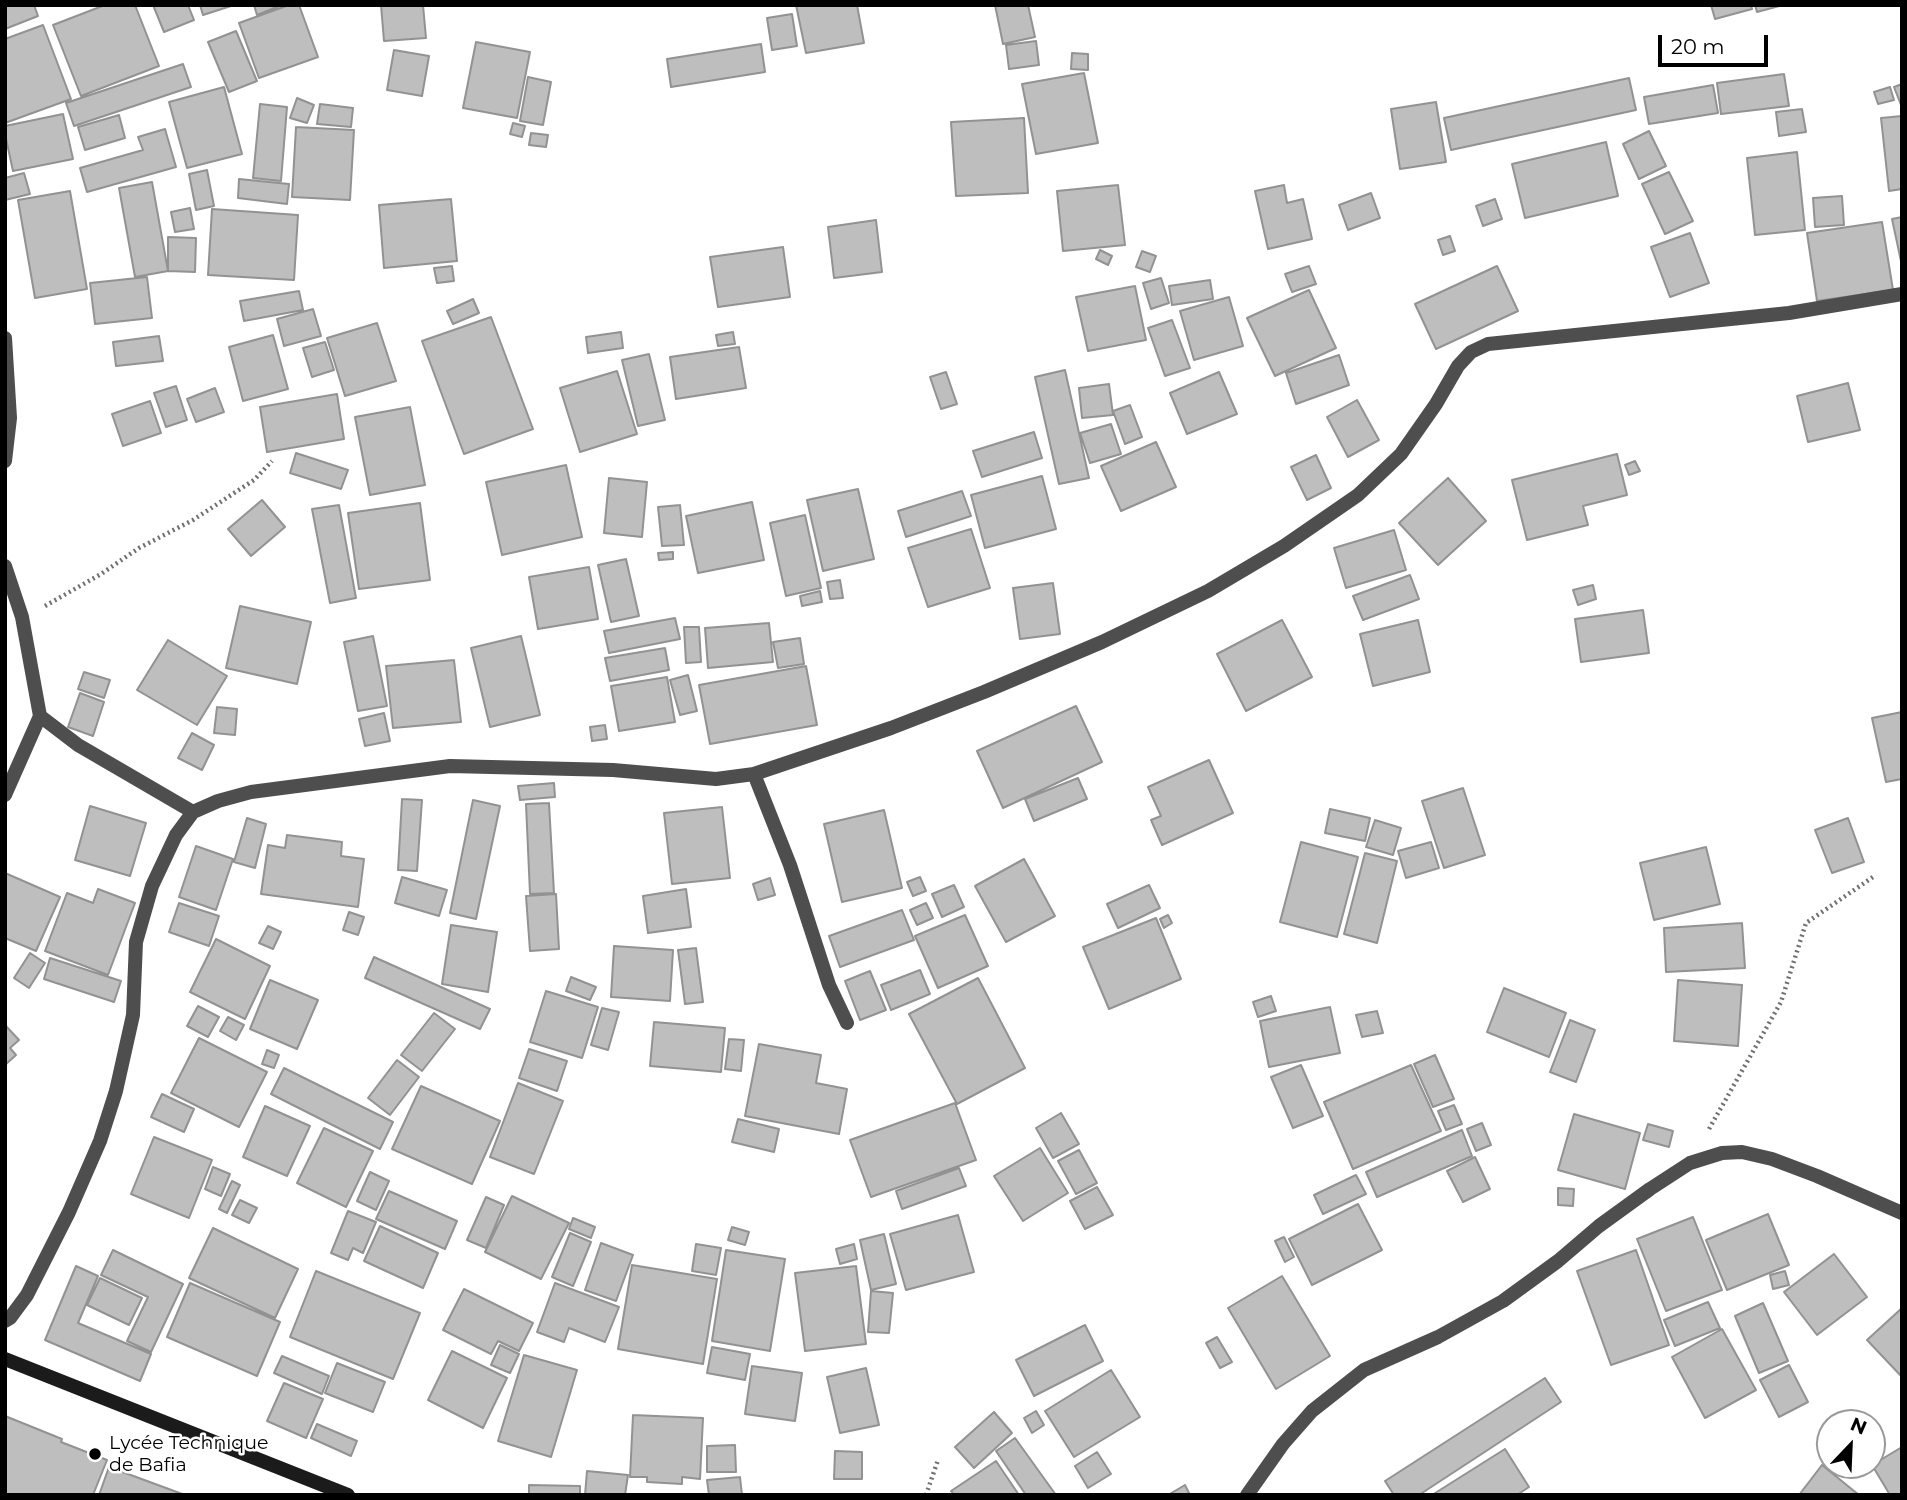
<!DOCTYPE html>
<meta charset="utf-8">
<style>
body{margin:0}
#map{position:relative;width:1907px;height:1500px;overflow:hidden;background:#fff;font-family:Montserrat,sans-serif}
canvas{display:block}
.frame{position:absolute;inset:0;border:7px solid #000;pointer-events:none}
.north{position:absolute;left:1816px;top:1409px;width:70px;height:70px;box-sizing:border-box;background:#fff;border:2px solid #999;border-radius:50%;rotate:23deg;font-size:19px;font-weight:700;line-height:28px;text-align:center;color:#000}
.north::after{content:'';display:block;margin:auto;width:24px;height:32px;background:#000;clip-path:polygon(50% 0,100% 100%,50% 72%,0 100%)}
.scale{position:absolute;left:1658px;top:35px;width:110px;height:32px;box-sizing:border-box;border:4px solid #000;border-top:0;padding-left:9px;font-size:21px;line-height:24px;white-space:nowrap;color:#000;-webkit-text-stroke:5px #fff;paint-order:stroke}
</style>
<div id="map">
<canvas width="1907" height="1500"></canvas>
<div class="frame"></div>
<div class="north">N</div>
<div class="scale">20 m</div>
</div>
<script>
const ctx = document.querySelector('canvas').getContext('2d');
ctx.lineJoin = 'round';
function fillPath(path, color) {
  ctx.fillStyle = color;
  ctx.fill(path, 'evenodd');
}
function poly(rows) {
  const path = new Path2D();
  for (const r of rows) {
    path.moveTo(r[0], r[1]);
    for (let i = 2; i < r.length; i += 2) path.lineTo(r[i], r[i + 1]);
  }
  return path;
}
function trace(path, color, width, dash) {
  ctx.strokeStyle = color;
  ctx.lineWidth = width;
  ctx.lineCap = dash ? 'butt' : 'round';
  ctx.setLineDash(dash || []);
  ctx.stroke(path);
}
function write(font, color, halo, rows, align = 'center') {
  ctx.font = font + ' Montserrat,sans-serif';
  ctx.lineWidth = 5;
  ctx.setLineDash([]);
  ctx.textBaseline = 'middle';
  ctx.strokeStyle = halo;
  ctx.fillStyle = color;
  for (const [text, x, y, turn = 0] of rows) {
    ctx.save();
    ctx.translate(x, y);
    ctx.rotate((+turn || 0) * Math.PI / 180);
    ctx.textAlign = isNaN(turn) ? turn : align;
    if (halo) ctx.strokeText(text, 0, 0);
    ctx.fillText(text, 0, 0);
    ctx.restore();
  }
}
const building = poly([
 [5,5,34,5,38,16,5,29,5,5],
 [105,5,135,5,159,66,81,96,53,25,105,5],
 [153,5,188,5,194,20,164,32,153,5],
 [200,5,231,5,231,6,203,15,200,5],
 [254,5,282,5,257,15,254,5],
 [289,5,299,5,318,57,259,78,239,23,289,5],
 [381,5,423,5,426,38,384,41,381,5],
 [796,5,857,5,864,43,806,53,796,5],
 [995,5,1028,5,1035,37,1003,44,995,5],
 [1711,5,1751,5,1752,9,1715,19,1711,5],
 [1755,5,1783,5,1757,12,1755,5],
 [792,14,797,46,772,50,767,18,792,14],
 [43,25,71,99,5,123,5,39,43,25],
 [236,31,257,81,229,92,208,42,236,31],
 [1036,41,1039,65,1009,69,1006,45,1036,41],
 [476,42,530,52,517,118,463,108,476,42],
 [761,44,765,72,671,87,667,59,761,44],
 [394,50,429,56,422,96,387,90,394,50],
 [1072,53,1088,54,1088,70,1071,69,1072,53],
 [183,64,191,87,74,126,66,103,183,64],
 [1084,73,1098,143,1036,154,1022,84,1084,73],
 [1784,74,1789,106,1721,114,1717,83,1784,74],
 [528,77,551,82,543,125,520,121,528,77],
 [1629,78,1636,110,1451,150,1444,118,1629,78],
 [1902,84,1902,105,1901,105,1894,87,1902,84],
 [1713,85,1718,113,1649,124,1644,97,1713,85],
 [224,87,242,154,187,168,169,102,224,87],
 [1890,87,1894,100,1878,104,1874,92,1890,87],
 [297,98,314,105,307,123,290,118,297,98],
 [1436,102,1446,162,1400,169,1391,109,1436,102],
 [260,104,287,107,281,181,253,178,260,104],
 [320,104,353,108,351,127,317,124,320,104],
 [1802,109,1806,132,1779,136,1776,112,1802,109],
 [63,114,73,159,13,171,5,134,5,126,63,114],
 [119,115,125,138,85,150,78,127,119,115],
 [1902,116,1902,189,1889,191,1881,118,1902,116],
 [1024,118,1028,193,956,196,951,122,1024,118],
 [513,123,525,126,522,137,510,134,513,123],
 [296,127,354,130,350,200,292,197,296,127],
 [165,129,176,167,87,192,80,168,143,150,138,137,165,129],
 [1649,131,1666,166,1639,179,1623,144,1649,131],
 [531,133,548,135,546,147,529,145,531,133],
 [1606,142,1618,196,1525,218,1512,164,1606,142],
 [1797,152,1805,230,1755,235,1747,158,1797,152],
 [207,170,214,206,196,210,189,174,207,170],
 [1669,172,1693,221,1665,234,1642,184,1669,172],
 [24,173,30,194,5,200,5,178,24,173],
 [239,179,289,184,287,204,238,198,239,179],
 [152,182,168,271,135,277,119,188,152,182],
 [1118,185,1125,245,1063,251,1057,191,1118,185],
 [1284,185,1287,203,1303,199,1312,239,1268,249,1255,191,1284,185],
 [70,191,87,289,35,298,18,200,70,191],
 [1371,193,1380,218,1348,230,1339,205,1371,193],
 [1842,196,1844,225,1815,227,1813,198,1842,196],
 [451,199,457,261,384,268,379,205,451,199],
 [1495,199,1502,219,1483,226,1476,206,1495,199],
 [190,208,194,229,175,232,171,212,190,208],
 [212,209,298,215,294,280,208,275,212,209],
 [1902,217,1902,266,1892,219,1902,217],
 [876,220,882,272,834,278,828,227,876,220],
 [1882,222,1893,290,1817,301,1807,233,1882,222],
 [1690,233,1709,283,1670,297,1651,247,1690,233],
 [1450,236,1455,251,1443,255,1438,240,1450,236],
 [168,237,196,238,195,272,168,271,168,237],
 [783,247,790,297,718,307,710,257,783,247],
 [1100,250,1112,256,1108,265,1096,259,1100,250],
 [1142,251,1156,256,1150,272,1136,267,1142,251],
 [452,266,454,281,437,283,434,268,452,266],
 [1309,266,1316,284,1292,292,1285,274,1309,266],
 [1497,266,1518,311,1436,349,1415,304,1497,266],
 [147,277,152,318,95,324,90,283,147,277],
 [1161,278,1169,303,1151,309,1143,283,1161,278],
 [1210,280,1213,299,1172,305,1169,286,1210,280],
 [1135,286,1146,340,1088,351,1076,297,1135,286],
 [1309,290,1336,348,1275,376,1247,318,1309,290],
 [299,291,303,310,244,321,240,301,299,291],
 [1229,297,1243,346,1194,360,1180,311,1229,297],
 [473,299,479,313,453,324,447,311,473,299],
 [313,309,321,336,284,346,277,319,313,309],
 [491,317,533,429,464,454,422,341,491,317],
 [1172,320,1190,368,1165,376,1148,328,1172,320],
 [377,323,396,381,345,396,327,338,377,323],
 [621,332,623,348,588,353,586,337,621,332],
 [733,332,735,344,718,346,716,335,733,332],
 [273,335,288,389,243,401,229,347,273,335],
 [159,336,163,361,116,366,113,342,159,336],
 [325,342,334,370,312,377,303,348,325,342],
 [739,347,746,388,676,399,670,357,739,347],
 [649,354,665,420,638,426,622,360,649,354],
 [1339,355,1349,385,1296,404,1286,373,1339,355],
 [1065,370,1089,478,1059,484,1035,377,1065,370],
 [617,371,637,434,580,452,560,388,617,371],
 [946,372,957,404,941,409,930,377,946,372],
 [1219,372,1237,414,1187,434,1170,393,1219,372],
 [1848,383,1860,430,1808,442,1797,396,1848,383],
 [1109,384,1113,415,1082,418,1079,388,1109,384],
 [176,386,187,420,166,427,154,393,176,386],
 [215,388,224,412,196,422,187,399,215,388],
 [337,394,344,439,267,452,260,407,337,394],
 [1357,400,1379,440,1348,457,1327,417,1357,400],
 [150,401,161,433,123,446,112,414,150,401],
 [1130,405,1142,437,1125,444,1113,411,1130,405],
 [410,407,425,485,370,495,355,417,410,407],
 [1111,424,1121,454,1090,463,1080,433,1111,424],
 [1034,432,1042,458,982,477,973,451,1034,432],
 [1156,442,1176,487,1121,511,1101,466,1156,442],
 [296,453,348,470,341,489,290,473,296,453],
 [1617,454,1627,495,1583,506,1588,525,1527,540,1512,480,1617,454],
 [1316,455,1331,488,1307,500,1291,467,1316,455],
 [1635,461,1640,471,1629,475,1625,465,1635,461],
 [566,465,582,537,502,555,486,482,566,465],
 [1042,476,1056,529,985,548,971,495,1042,476],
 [609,478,647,482,642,537,604,533,609,478],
 [1448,478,1486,521,1438,565,1399,523,1448,478],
 [858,489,874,559,823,571,807,500,858,489],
 [962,491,971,516,906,537,898,511,962,491],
 [262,500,285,527,251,556,228,529,262,500],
 [752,502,764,560,698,573,686,516,752,502],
 [420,503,430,580,359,589,348,513,420,503],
 [339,505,356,598,330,603,312,509,339,505],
 [680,505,684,545,662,546,658,507,680,505],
 [805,515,821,588,786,596,770,523,805,515],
 [971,529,990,588,928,607,908,548,971,529],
 [1394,530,1406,570,1346,588,1334,548,1394,530],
 [673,552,673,559,659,560,658,553,673,552],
 [626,559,639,616,611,622,598,565,626,559],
 [589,567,598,619,538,629,529,577,589,567],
 [1410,575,1419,599,1363,620,1353,596,1410,575],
 [840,580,843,598,830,599,827,582,840,580],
 [1053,583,1060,634,1020,639,1013,588,1053,583],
 [1593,585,1596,599,1578,605,1573,590,1593,585],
 [820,591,822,602,802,606,800,596,820,591],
 [240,606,311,622,297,684,226,668,240,606],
 [1643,610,1649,653,1581,662,1575,619,1643,610],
 [675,618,680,639,609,653,604,631,675,618],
 [1282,620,1312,677,1246,711,1217,654,1282,620],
 [1418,620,1430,672,1373,686,1360,634,1418,620],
 [769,623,773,662,708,668,705,628,769,623],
 [684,627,699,627,701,662,686,663,684,627],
 [373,636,387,706,358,711,344,642,373,636],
 [521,636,540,715,490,727,471,648,521,636],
 [800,638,804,664,778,668,773,642,800,638],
 [168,640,227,676,197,725,137,690,168,640],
 [665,648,669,670,610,681,605,658,665,648],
 [454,660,461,722,393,728,386,666,454,660],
 [806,666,817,725,710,744,699,685,806,666],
 [84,672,110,680,104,698,78,689,84,672],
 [688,675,697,711,680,715,670,680,688,675],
 [667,677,675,722,619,731,611,686,667,677],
 [80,693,104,702,93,736,68,727,80,693],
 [1076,706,1102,762,1003,808,977,751,1076,706],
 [217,707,237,709,235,735,214,733,217,707],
 [1902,712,1902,779,1886,782,1872,718,1902,712],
 [384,713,390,741,365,746,359,719,384,713],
 [605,725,607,739,592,741,590,727,605,725],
 [192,733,214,745,202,770,178,758,192,733],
 [1209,760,1233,813,1162,845,1151,820,1161,816,1148,787,1209,760],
 [1078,778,1087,799,1034,821,1025,799,1078,778],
 [554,783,555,797,520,800,518,786,554,783],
 [1463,788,1485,855,1444,868,1422,801,1463,788],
 [402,799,422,800,417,871,398,870,402,799],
 [473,800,500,806,476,919,450,913,473,800],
 [549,803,554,893,530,894,526,804,549,803],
 [90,806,146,823,130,876,75,860,90,806],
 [722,807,730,878,672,884,664,813,722,807],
 [1330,809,1370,818,1365,841,1325,833,1330,809],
 [884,810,902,888,842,902,824,824,884,810],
 [247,818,266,824,255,868,234,862,247,818],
 [1848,818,1864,862,1832,873,1815,830,1848,818],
 [1375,820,1401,828,1393,855,1366,847,1375,820],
 [287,835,342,842,341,856,364,859,358,907,261,894,268,845,285,848,287,835],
 [1301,842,1358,857,1337,937,1280,922,1301,842],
 [1431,842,1439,868,1406,878,1398,851,1431,842],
 [196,846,233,859,216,910,179,897,196,846],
 [1706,847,1720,904,1654,920,1640,863,1706,847],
 [1365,853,1397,861,1377,943,1344,934,1365,853],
 [1024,859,1055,916,1006,942,975,886,1024,859],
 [5,873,60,897,36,951,5,938,5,873],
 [402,877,447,890,439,916,395,903,402,877],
 [920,877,926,891,913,896,907,882,920,877],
 [770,878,775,895,758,900,753,884,770,878],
 [954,885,964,907,942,917,932,894,954,885],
 [1149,885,1160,908,1118,928,1107,904,1149,885],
 [98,889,135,903,108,975,45,951,67,893,93,903,98,889],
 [686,889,691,927,648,933,643,896,686,889],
 [556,894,559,949,530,951,526,896,556,894],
 [179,903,219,916,209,946,169,932,179,903],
 [926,903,933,918,917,925,910,910,926,903],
 [902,910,914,940,840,967,829,936,902,910],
 [349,912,364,917,358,935,343,930,349,912],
 [965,915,988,966,938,988,915,936,965,915],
 [1168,915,1172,923,1164,928,1160,919,1168,915],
 [1156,918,1181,979,1109,1009,1083,947,1156,918],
 [1742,923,1745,968,1666,972,1664,928,1742,923],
 [451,925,497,932,488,992,442,984,451,925],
 [268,926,281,932,273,949,259,943,268,926],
 [216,939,270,966,245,1019,190,992,216,939],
 [614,946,673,950,670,1001,611,997,614,946],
 [696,948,703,1002,685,1004,678,950,696,948],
 [30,953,45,963,29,988,14,978,30,953],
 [374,957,490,1009,480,1029,365,978,374,957],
 [50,958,121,981,114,1002,44,979,50,958],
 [920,970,930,994,891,1010,881,985,920,970],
 [870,971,886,1010,860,1020,845,981,870,971],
 [571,977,596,987,590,1000,566,991,571,977],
 [978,978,1025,1068,957,1104,909,1014,978,978],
 [270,980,318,1000,297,1049,250,1029,270,980],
 [1678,980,1742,985,1738,1046,1674,1041,1678,980],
 [1504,988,1566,1013,1549,1057,1487,1032,1504,988],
 [546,991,598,1007,582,1058,530,1042,546,991],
 [1271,996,1276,1011,1258,1017,1253,1002,1271,996],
 [198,1006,219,1017,208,1037,187,1026,198,1006],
 [1330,1007,1340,1053,1269,1067,1260,1021,1330,1007],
 [602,1008,619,1012,608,1050,591,1045,602,1008],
 [1377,1011,1383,1033,1362,1037,1356,1015,1377,1011],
 [434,1013,455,1029,422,1071,401,1055,434,1013],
 [228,1017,244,1025,236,1040,220,1031,228,1017],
 [1570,1020,1595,1030,1576,1082,1550,1072,1570,1020],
 [654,1022,725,1028,721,1072,650,1066,654,1022],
 [5,1025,19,1040,10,1048,16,1055,5,1065,5,1025],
 [199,1038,267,1072,239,1127,171,1093,199,1038],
 [729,1039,744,1040,741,1071,725,1069,729,1039],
 [759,1044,821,1055,816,1083,847,1089,839,1134,745,1116,759,1044],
 [529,1049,567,1061,557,1091,519,1078,529,1049],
 [267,1050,279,1055,274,1068,262,1064,267,1050],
 [1435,1055,1454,1099,1433,1107,1414,1064,1435,1055],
 [397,1060,419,1077,390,1115,368,1098,397,1060],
 [1301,1065,1323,1116,1293,1128,1271,1077,1301,1065],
 [1411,1065,1441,1131,1353,1169,1324,1102,1411,1065],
 [284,1068,393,1122,380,1149,271,1094,284,1068],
 [518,1083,563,1101,534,1174,490,1157,518,1083],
 [421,1086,500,1121,472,1184,392,1149,421,1086],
 [162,1094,194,1109,184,1132,151,1117,162,1094],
 [955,1103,976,1160,871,1197,850,1140,955,1103],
 [1454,1105,1462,1124,1446,1130,1438,1111,1454,1105],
 [265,1106,310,1126,287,1176,243,1157,265,1106],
 [1061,1113,1079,1144,1053,1158,1036,1128,1061,1113],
 [1574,1114,1640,1133,1625,1189,1558,1170,1574,1114],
 [738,1119,779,1129,774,1152,732,1142,738,1119],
 [1482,1123,1491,1145,1476,1151,1467,1129,1482,1123],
 [1648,1124,1673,1131,1669,1147,1643,1140,1648,1124],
 [324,1128,373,1151,346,1207,297,1183,324,1128],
 [1462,1130,1472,1156,1377,1197,1366,1172,1462,1130],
 [154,1137,212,1160,189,1218,131,1194,154,1137],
 [1040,1148,1068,1193,1023,1221,994,1176,1040,1148],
 [1079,1150,1097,1183,1076,1194,1058,1161,1079,1150],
 [1475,1157,1490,1189,1463,1202,1447,1171,1475,1157],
 [213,1167,230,1174,221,1196,205,1189,213,1167],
 [959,1168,966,1186,902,1209,896,1191,959,1168],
 [370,1172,389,1181,376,1210,357,1201,370,1172],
 [1356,1175,1366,1194,1323,1214,1314,1195,1356,1175],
 [232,1181,240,1185,227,1213,219,1209,232,1181],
 [1097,1187,1113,1215,1085,1229,1070,1201,1097,1187],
 [1558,1188,1574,1189,1573,1206,1558,1205,1558,1188],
 [389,1191,457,1221,445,1249,376,1219,389,1191],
 [512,1196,569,1223,541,1279,485,1252,512,1196],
 [486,1197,504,1205,486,1248,467,1240,486,1197],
 [240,1200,257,1208,249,1223,232,1215,240,1200],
 [1358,1204,1382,1250,1312,1285,1289,1239,1358,1204],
 [348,1211,376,1222,363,1253,353,1248,348,1260,331,1253,348,1211],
 [1768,1214,1789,1265,1727,1290,1706,1240,1768,1214],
 [958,1215,974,1272,906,1290,890,1234,958,1215],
 [1693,1217,1722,1290,1666,1311,1637,1239,1693,1217],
 [573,1218,595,1227,591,1238,569,1229,573,1218],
 [380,1226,438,1253,423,1288,364,1261,380,1226],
 [732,1227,749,1232,745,1245,728,1240,732,1227],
 [213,1228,298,1269,275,1318,189,1278,213,1228],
 [570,1233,591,1242,573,1286,552,1277,570,1233],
 [884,1234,896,1284,871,1290,860,1240,884,1234],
 [1284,1237,1294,1257,1285,1262,1275,1241,1284,1237],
 [601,1243,633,1255,616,1301,585,1290,601,1243],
 [696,1244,721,1248,716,1275,692,1271,696,1244],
 [854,1244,857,1259,840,1264,836,1249,854,1244],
 [113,1250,183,1284,151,1352,127,1341,148,1297,101,1275,113,1250],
 [726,1250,785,1259,770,1351,712,1341,726,1250],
 [1636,1250,1669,1345,1611,1365,1577,1271,1636,1250],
 [1834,1254,1867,1297,1817,1335,1784,1292,1834,1254],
 [632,1265,717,1279,703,1364,618,1349,632,1265],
 [76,1266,98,1276,78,1323,151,1354,140,1381,45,1340,76,1266],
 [856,1266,866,1344,805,1351,795,1273,856,1266],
 [316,1271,420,1313,393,1379,290,1337,316,1271],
 [1785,1271,1789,1285,1773,1289,1770,1275,1785,1271],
 [1282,1276,1330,1356,1276,1389,1228,1308,1282,1276],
 [100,1278,142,1298,129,1325,87,1305,100,1278],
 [190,1283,280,1322,257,1376,167,1337,190,1283],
 [555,1283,619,1307,605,1342,569,1328,564,1342,537,1332,555,1283],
 [464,1289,533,1323,519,1351,498,1341,491,1354,443,1330,464,1289],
 [871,1291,893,1293,889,1333,868,1332,871,1291],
 [1708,1302,1720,1328,1675,1346,1664,1320,1708,1302],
 [1763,1303,1788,1361,1759,1373,1735,1316,1763,1303],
 [1902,1308,1902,1377,1867,1340,1902,1308],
 [1085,1325,1103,1361,1034,1396,1016,1360,1085,1325],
 [1722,1329,1756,1390,1705,1418,1672,1357,1722,1329],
 [1217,1337,1232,1362,1220,1368,1206,1343,1217,1337],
 [500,1345,519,1354,510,1373,491,1365,500,1345],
 [712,1347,750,1354,745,1380,707,1373,712,1347],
 [452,1351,507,1378,483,1428,428,1400,452,1351],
 [524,1355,577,1370,551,1457,498,1441,524,1355],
 [282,1356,329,1376,322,1394,274,1373,282,1356],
 [337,1363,385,1382,373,1412,325,1393,337,1363],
 [1789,1365,1808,1402,1779,1417,1760,1380,1789,1365],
 [752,1366,802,1373,795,1421,745,1414,752,1366],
 [866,1368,879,1425,840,1433,827,1377,866,1368],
 [1111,1370,1140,1417,1074,1457,1045,1411,1111,1370],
 [1545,1378,1561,1402,1419,1495,1394,1495,1385,1481,1545,1378],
 [284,1383,323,1399,306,1438,267,1421,284,1383],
 [1036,1411,1044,1425,1032,1433,1024,1418,1036,1411],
 [994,1412,1012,1433,974,1468,955,1447,994,1412],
 [633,1415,703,1418,700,1479,682,1477,682,1484,647,1482,647,1477,630,1477,633,1415],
 [5,1416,62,1439,61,1442,107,1460,93,1495,5,1495,5,1416],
 [317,1424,357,1441,351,1456,311,1438,317,1424],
 [1015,1438,1056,1495,1026,1495,996,1451,1015,1438],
 [735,1445,736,1472,707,1472,707,1446,735,1445],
 [1902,1447,1902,1495,1890,1495,1872,1465,1902,1447],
 [1505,1449,1529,1487,1517,1495,1432,1495,1505,1449],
 [835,1451,862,1452,862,1479,834,1479,835,1451],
 [1097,1452,1111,1474,1088,1488,1075,1466,1097,1452],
 [996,1461,1019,1495,954,1495,951,1491,996,1461],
 [1822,1465,1859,1495,1799,1495,1822,1465],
 [109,1467,185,1495,99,1495,109,1467],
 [587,1471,628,1475,625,1495,585,1495,587,1471],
 [740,1477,742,1495,709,1495,707,1480,740,1477],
 [529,1485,580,1486,580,1495,529,1495,529,1485],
 [1185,1485,1190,1495,1168,1495,1185,1485]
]);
fillPath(building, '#bebebe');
trace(building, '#929292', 2);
trace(poly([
 [45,606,101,574,139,548,193,520,254,480,272,461],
 [1709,1129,1781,1002,1806,923,1873,877],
 [926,1495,938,1460]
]), '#707070', 4.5, [2, 3.5]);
trace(poly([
 [5,338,10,418,5,461],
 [5,566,22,617,40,716,5,795],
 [40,716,78,745,193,812],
 [754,774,790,865,829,985,847,1023],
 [5,1321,10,1318,27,1295,69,1212,100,1141,116,1091,133,1015,136,942,152,886,176,835,193,812,218,801,251,792,450,766,613,770,716,779,754,774,891,728,984,692,1102,642,1208,591,1284,546,1358,495,1401,454,1436,404,1458,366,1471,352,1488,344,1789,313,1902,294],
 [1247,1495,1283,1444,1312,1411,1364,1370,1438,1337,1503,1301,1558,1261,1599,1226,1650,1189,1690,1163,1722,1153,1742,1152,1772,1159,1817,1176,1902,1213]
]), '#4e4e4e', 14);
trace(poly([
 [5,1359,348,1495]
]), '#1b1b1b', 14);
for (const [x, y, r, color] of [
 [95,1454,7,"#000"]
]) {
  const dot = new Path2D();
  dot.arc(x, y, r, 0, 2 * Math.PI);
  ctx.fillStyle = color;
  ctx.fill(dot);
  trace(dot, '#fff', 2.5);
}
write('19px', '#000', '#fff', [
 ["Lycée Technique",109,1443],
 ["de Bafia",109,1465]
], 'left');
</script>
